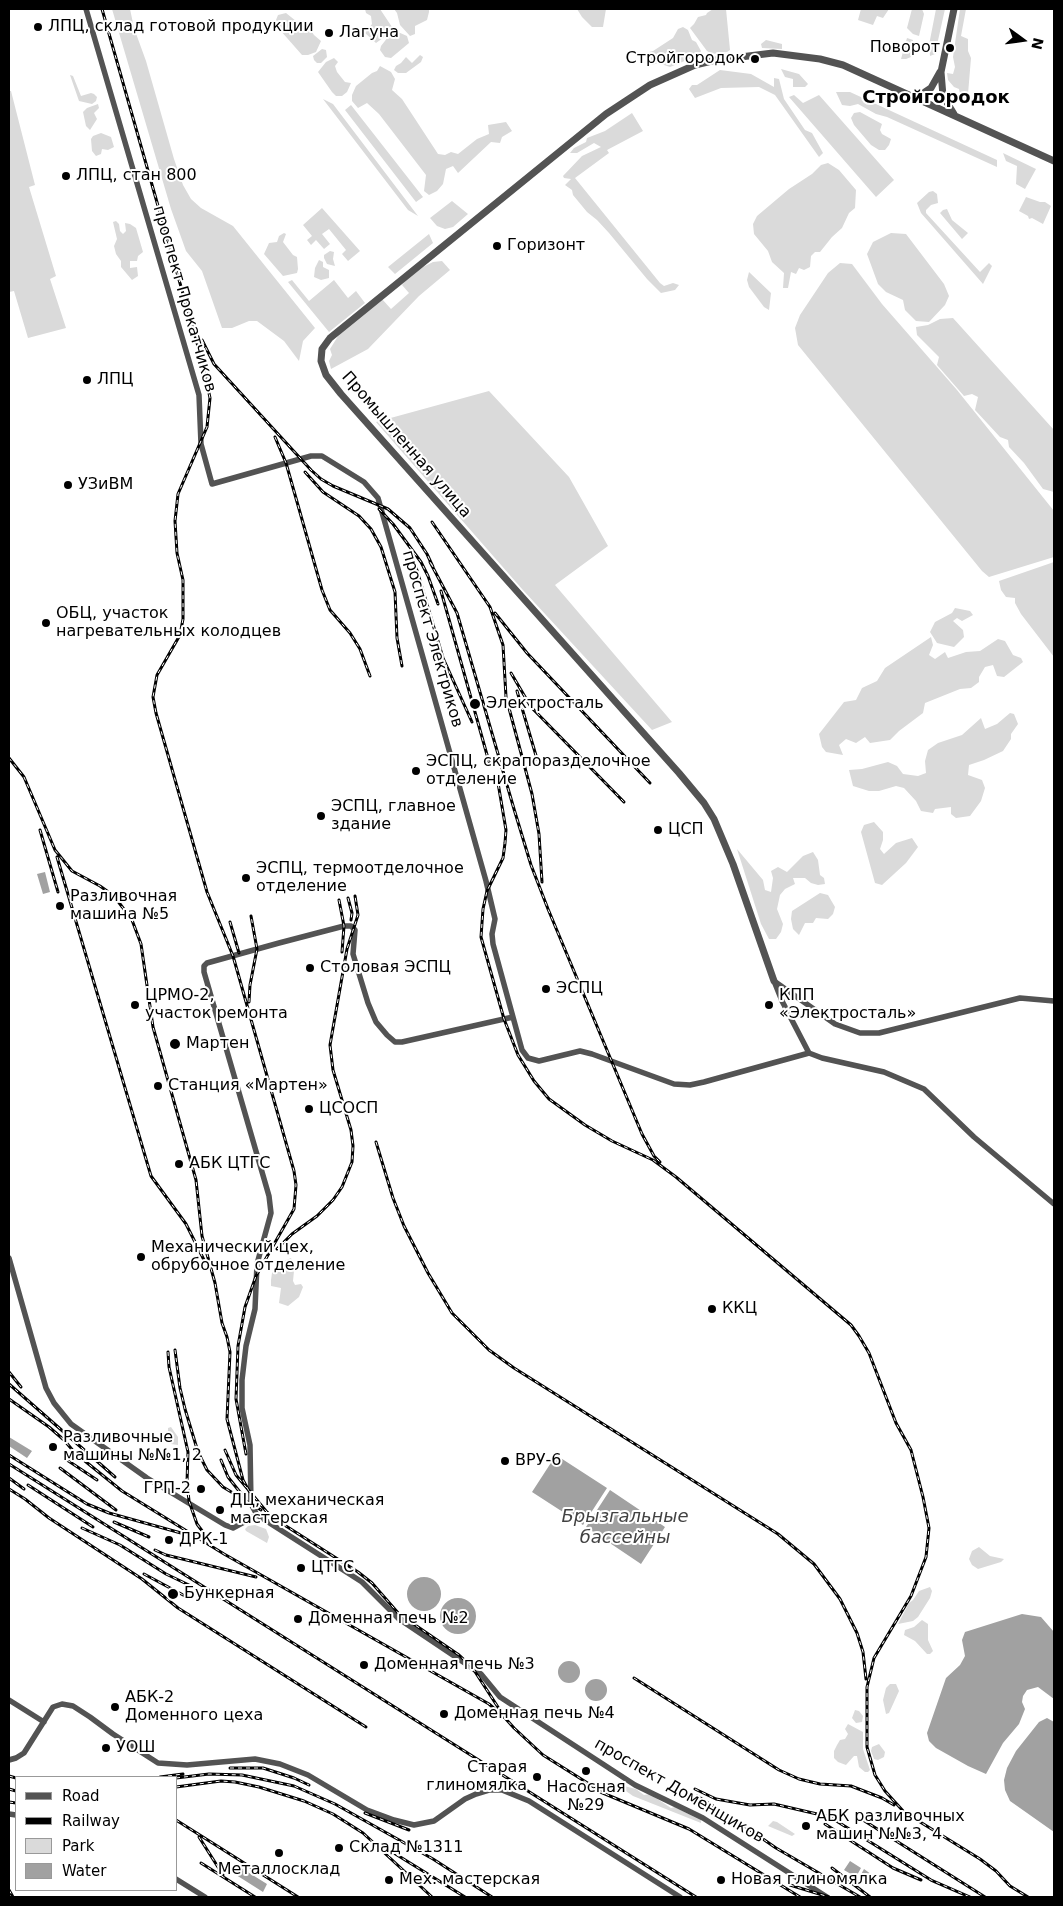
<!DOCTYPE html>
<meta charset="utf-8">
<style>
body{margin:0}
#map{position:relative;width:1063px;height:1906px;overflow:hidden;background:#fff;font-family:"DejaVu Sans",sans-serif}
canvas{display:block}
.frame{position:absolute;inset:0;border:10px solid #000;pointer-events:none}
.legend{position:absolute;left:15px;top:1776px;width:162px;height:115px;box-sizing:border-box;background:#fff;border:1px solid #999;margin:0;padding:6px 9px;list-style:none;font-size:15px;color:#000}
.legend li{display:flex;align-items:center;gap:10px;height:25px}
.legend b{width:25px;border:1px solid #999}
.north{position:absolute;left:998px;top:15px;width:50px;height:50px;-webkit-text-stroke:4px #fff;paint-order:stroke;rotate:104deg;font-size:14px;font-weight:700;line-height:20px;text-align:center;color:#000}
.north::after{content:'';display:block;margin:auto;width:18px;height:22px;background:#000;clip-path:polygon(50% 0,100% 100%,50% 72%,0 100%)}
</style>
<div id="map">
<canvas width="1063" height="1906"></canvas>
<div class="frame"></div>
<ul class="legend">
<li><b style="height:6px;background:#535353"></b>Road</li>
<li><b style="height:6px;background:#000"></b>Railway</li>
<li><b style="height:14px;background:#dadada"></b>Park</li>
<li><b style="height:14px;background:#a1a1a1"></b>Water</li>
</ul>
<div class="north">N</div>
</div>
<script>
const ctx = document.querySelector('canvas').getContext('2d');
ctx.lineJoin = 'round';
function fillPath(path, color) {
  ctx.fillStyle = color;
  ctx.fill(path, 'evenodd');
}
function poly(rows) {
  const path = new Path2D();
  for (const r of rows) {
    if (r.length === 3) {
      path.moveTo(r[0] + r[2], r[1]);
      path.arc(r[0], r[1], r[2], 0, 2 * Math.PI);
      continue;
    }
    path.moveTo(r[0], r[1]);
    for (let i = 2; i < r.length; i += 2) path.lineTo(r[i], r[i + 1]);
  }
  return path;
}
function trace(path, color, width, dash) {
  ctx.strokeStyle = color;
  ctx.lineWidth = width;
  ctx.lineCap = dash ? 'butt' : 'round';
  ctx.setLineDash(dash || []);
  ctx.stroke(path);
}
function write(font, color, halo, rows, align = 'center') {
  ctx.font = font + ' "DejaVu Sans",sans-serif';
  ctx.lineWidth = 4;
  ctx.setLineDash([]);
  ctx.textBaseline = 'middle';
  ctx.strokeStyle = halo;
  ctx.fillStyle = color;
  for (const [text, x, y, turn = 0] of rows) {
    ctx.save();
    ctx.translate(x, y);
    ctx.rotate((+turn || 0) * Math.PI / 180);
    ctx.textAlign = isNaN(turn) ? turn : align;
    if (halo) ctx.strokeText(text, 0, 0);
    ctx.fillText(text, 0, 0);
    ctx.restore();
  }
}
fillPath(poly([
 [112,9,130,9,134,28,146,61,174,159,183,185,191,199,201,208,233,226,315,328,303,341,299,361,284,341,257,321,249,321,232,328,222,328,202,271,186,251,171,209],
 [365,9,380,9,394,30,376,43,365,33,372,24,371,16,366,13],
 [394,9,429,9,429,12,427,20,415,26,415,34,410,36,400,25,397,13],
 [577,9,606,9,603,27,592,27,582,17],
 [713,9,726,9,730,50,727,52,712,54,707,51,690,28,694,24,698,17,706,15,707,13],
 [861,9,889,9,883,18,877,16,873,25,858,20],
 [912,9,922,9,924,14,919,36,913,34,907,28],
 [936,9,945,9,935,54,930,56,929,45],
 [960,9,966,9,961,36,968,39,968,51,971,58,968,94,966,103,961,99,959,89,954,87,948,80,947,73,953,74,955,67,953,57],
 [286,13,301,25,305,22,314,35,321,41,316,52,308,55,302,55,280,30,276,25,276,20,278,15],
 [683,27,688,30,692,40,696,42,701,51,699,55,670,67,658,63,652,65,649,61,647,56,649,52,653,51,673,38,678,29],
 [398,32,407,36,409,43,391,58,385,57,380,50,381,46,388,37],
 [907,38,913,40,911,57,906,59,901,59],
 [766,40,782,44,782,49,762,48,761,44],
 [322,49,326,50,327,57,321,63,317,63,314,60,313,56],
 [420,55,423,57,421,62,406,73,398,73,394,70,396,66,401,63,406,57,412,63],
 [334,58,338,62,335,66,337,72,345,82,351,83,347,92,342,96,336,96,332,92,318,72,326,62],
 [380,66,391,72,395,79,392,90,402,99,438,154,445,155,451,152,458,154,477,139,489,134,488,125,506,122,512,131,502,137,500,143,491,142,458,173,453,166,446,169,443,184,437,191,429,195,424,191,426,175,379,114,367,103,358,108,352,101,352,95,356,86,372,73,377,71],
 [781,69,799,74,808,84,805,87,793,87,793,79,785,77],
 [720,70,751,74,774,87,774,78,779,79,784,99,805,130,812,133,823,153,819,157,775,95,759,87,721,88,695,98,689,89,692,85,697,85],
 [70,75,73,76,81,96,91,93,94,94,97,97,96,101,92,104,79,101],
 [9,91,11,91,35,185,29,187,56,276,50,279,66,328,28,338,14,291,9,292],
 [836,92,850,92,997,160,997,167,887,117,876,114,858,104,850,106,842,105],
 [794,95,803,103,819,95,894,180,876,197,789,97],
 [323,99,333,104,418,216,408,210],
 [98,104,99,108,94,113,97,119,90,130,86,126,83,112,87,108],
 [351,105,423,197,416,202,345,110],
 [860,112,882,124,880,130,882,134,891,139,889,145,885,150,879,150,871,145,854,125,851,118,854,113],
 [632,113,643,131,607,150,609,153,575,178,660,283,664,286,673,283,679,285,675,290,661,293,647,279,609,233,597,220,587,212,573,195,572,190,565,185,571,179,564,178,563,176,582,156,601,147,594,143,577,153,570,153,574,148,586,142,587,138,605,131],
 [101,133,111,137,114,147,108,150,102,149,101,154,96,156,92,151,91,139,93,136],
 [1003,153,1036,169,1025,189,1016,184,1017,166,1006,161],
 [828,163,839,170,856,190,855,208,849,213,842,228,832,237,820,252,815,252,811,256,810,267,804,270,799,268,796,274,791,272,788,288,783,288,784,273,772,262,768,251,754,234,753,224,757,216,789,189,812,174,821,165],
 [933,191,937,194,938,203,931,205,926,210,926,213,980,272,989,263,992,266,983,284,921,213,917,203,929,192],
 [1026,197,1040,202,1045,202,1051,206,1043,224,1032,218,1029,219,1028,216,1019,211],
 [452,201,468,214,453,227,445,229,437,226,430,218],
 [322,208,360,251,348,261,342,254,346,250,329,229,322,234,330,244,324,249,316,240,311,245,307,240,312,236,303,225],
 [947,209,952,220,968,233,962,239,940,213,943,210],
 [116,221,119,224,120,231,123,234,126,231,125,223,130,224,136,228,143,252,138,256,137,261,130,261,130,268,137,267,138,276,132,280,121,267,121,261,116,254,114,246,117,239,113,222],
 [284,233,286,234,283,242,293,255,297,257,298,269,297,273,283,276,264,254,269,243,277,242,279,236],
 [891,233,906,234,944,284,949,296,945,305,929,322,916,321,905,310,903,300,886,292,878,284,867,254,873,242],
 [429,234,433,243,395,274,388,267],
 [330,251,334,252,333,259,335,266,327,264,324,258,324,255],
 [319,260,323,262,323,267,329,270,329,278,321,280,314,277,315,268],
 [442,261,450,270,419,296,368,349,331,369,329,361,332,355,330,349,340,333,382,299,391,309,409,293,402,285,406,280,421,268,433,262],
 [840,263,852,264,882,304,957,390,1054,511,1054,557,989,577,982,571,798,345,795,328,800,315,828,273],
 [749,272,771,293,769,310,764,307,749,287,747,280],
 [292,280,309,301,334,280,348,298,356,291,365,303,329,332,288,282],
 [953,318,1054,430,1054,492,1043,489,1024,463,1009,447,1008,440,1000,437,975,410,978,397,972,394,964,396,937,365,939,357,917,335,916,327,928,325,940,319],
 [489,391,569,477,608,546,555,585,672,722,652,730,522,589,376,422],
 [1054,562,1054,657,1021,614,1015,603,1015,598,1006,597,1001,590,999,581],
 [955,608,970,611,973,615,962,621,957,618,953,621,963,630,964,637,954,647,937,643,930,632,935,622,952,613],
 [931,637,933,645,929,655,935,659,945,652,948,658,966,652,980,651,998,639,1005,641,1013,655,1021,658,1023,662,1004,677,997,676,993,665,985,667,979,677,979,682,971,688,960,689,925,703,923,713,899,731,890,740,870,743,865,737,856,743,846,739,839,745,843,755,826,752,822,747,819,734,844,702,856,700,862,688,877,681,885,668],
 [1010,713,1014,714,1018,724,1011,734,1011,739,1003,751,984,760,969,765,968,775,982,780,985,788,981,801,970,816,956,818,951,814,951,807,935,809,933,813,921,811,916,801,904,788,896,786,879,791,869,791,853,786,849,770,862,769,888,762,897,766,903,774,918,776,926,773,925,761,928,750,938,743,962,735,981,718,985,729,997,724],
 [874,822,883,832,883,840,880,849,884,854,896,843,912,838,918,847,906,863,882,885,875,883,861,832,864,825],
 [737,849,763,880,765,890,771,892,773,878,771,871,778,867,787,872,803,856,813,852,818,860,820,875,824,878,825,884,818,885,811,883,805,878,793,878,795,884,785,889,780,895,777,909,783,924,781,932,776,939,769,939,761,924],
 [820,893,828,895,835,907,833,914,828,919,816,918,813,923,805,923,799,935,793,929,791,919,792,911],
 [291,1258,292,1261,290,1266,294,1271,293,1281,295,1285,301,1284,303,1287,299,1297,288,1306,279,1303,281,1288,271,1286,271,1280,272,1273,282,1262],
 [171,1427,178,1437,178,1445,171,1444,168,1437,168,1428],
 [255,1525,266,1529,269,1537,267,1543,246,1531,245,1529,248,1526],
 [979,1547,990,1556,1004,1559,1001,1562,978,1569,972,1565,969,1559,972,1551],
 [930,1587,932,1591,930,1598,918,1617,913,1621,898,1624,909,1603,913,1600,919,1591],
 [922,1620,928,1624,928,1640,933,1651,930,1654,927,1654,915,1641,904,1635,905,1630,914,1627],
 [890,1684,896,1684,899,1691,889,1713,886,1714,883,1700,886,1688],
 [855,1710,859,1711,863,1716,862,1722,856,1723,852,1718],
 [848,1724,863,1732,863,1749,870,1770,868,1772,865,1772,859,1767,857,1756,854,1756,846,1765,838,1762,834,1758,834,1751,837,1745,840,1740,845,1739,848,1734,845,1729],
 [879,1744,885,1752,884,1757,878,1760,874,1759,871,1751,872,1747],
 [624,1786,636,1789,644,1795,650,1794,671,1808,675,1807,701,1820,701,1823,633,1796,623,1789,622,1788],
 [773,1821,777,1822,795,1834,792,1836,768,1826]
]), '#dadada');
fillPath(poly([
 [45,872,50,892,43,894,37,874],
 [9,1437,32,1451,27,1458,9,1446],
 [556,1455,607,1488,583,1525,532,1492],
 [610,1490,665,1527,641,1564,586,1527],
 [424,1594,17],
 [458,1616,18],
 [1022,1614,1041,1617,1054,1632,1054,1699,1038,1687,1027,1690,1023,1696,1022,1702,1025,1709,1019,1724,1003,1743,986,1774,968,1766,936,1748,929,1741,927,1733,946,1678,960,1665,965,1656,962,1640,965,1632],
 [569,1672,11],
 [596,1690,11],
 [1047,1718,1054,1722,1054,1832,1010,1801,1005,1790,1004,1780,1007,1768,1016,1751,1039,1722],
 [850,1861,861,1868,856,1877,844,1870],
 [238,1866,267,1884,263,1892,233,1873],
 [864,1869,875,1877,870,1885,859,1878]
]), '#a1a1a1');
trace(poly([
 [86,9,199,395,201,444,212,484,311,456,322,456,364,482,378,498,486,881,495,919,492,934,493,944,522,1050,528,1058,539,1061,580,1051,592,1054,674,1084,690,1085,704,1082,809,1053],
 [774,981,835,1024,860,1033,879,1033,1020,998,1054,1001],
 [774,981,782,1001,809,1053],
 [513,1017,402,1042,395,1042,387,1035,376,1022,368,1003,353,954,355,930,351,926,344,926,279,943,207,963,204,966,204,972,269,1196,271,1213,257,1264,255,1309,246,1346,242,1380,242,1408,250,1445,251,1504,257,1515,362,1582,399,1619,481,1674,500,1697,635,1785,703,1818,827,1897],
 [809,1053,822,1058,884,1072,924,1089,974,1137,1054,1204],
 [9,1258,46,1388,54,1403,71,1424,147,1478,225,1525,233,1528,257,1515],
 [9,1700,44,1722],
 [9,1760,16,1758,24,1753,53,1707,62,1704,73,1706,90,1717,113,1734,158,1763,187,1765,255,1759,280,1764,308,1775,367,1810,394,1820,414,1825,434,1821,465,1799,476,1794,489,1790,502,1790,529,1801,680,1897],
 [9,1814,16,1815],
 [176,1879,205,1897]
]), '#535353', 5.5);
trace(poly([
 [954,9,941,72,943,96,954,114],
 [912,96,922,94,931,88,940,72],
 [774,981,733,864,714,819,704,803,679,773,341,394,326,375,321,361,322,349,330,338,606,114,650,85,695,65,716,60,773,53,820,59,843,65,1054,161]
]), '#535353', 7);
const rail = poly([
 [102,9,203,364,210,398,207,427,178,494,175,521,177,553,183,580,183,619,180,635,157,675,153,697,156,713,207,892,233,956,294,1171,296,1185,294,1209,256,1276,245,1307,238,1346,236,1399,246,1454],
 [202,340,214,364,311,470,321,479,333,486,388,509,410,528,427,554,433,567],
 [275,437,286,463,322,590,330,610,350,633,360,649,370,676],
 [305,472,323,492,359,516,371,529,381,547,395,592,397,638,402,666],
 [379,509,393,524,421,562,428,576,438,604],
 [432,522,490,607,503,645,506,697,532,794,539,834,542,882],
 [430,562,457,613,514,809,531,865,548,909,642,1134,654,1156,660,1162],
 [415,564,443,658,472,722],
 [441,591,489,762],
 [495,613,527,653,650,783],
 [511,673,531,707,624,802],
 [517,691,537,759],
 [9,758,24,777,55,850,72,871,100,886,114,896,132,920,141,944,153,1027,196,1180,202,1236,215,1283,222,1323,227,1337,230,1352,227,1419,243,1480,249,1491],
 [497,777,506,830,505,843,503,858,487,891,483,909,481,937,504,1019,518,1055,534,1081,549,1099,585,1125,612,1141,653,1160,676,1177,851,1325,859,1336,869,1353,896,1423,911,1450,923,1497,929,1528,926,1557,911,1596,874,1658,867,1687,867,1747,875,1775,885,1791,904,1812,980,1859,996,1871,1010,1886,1028,1897],
 [40,830,58,892],
 [57,857,151,1176,186,1224,204,1260],
 [348,898,352,913,351,920],
 [339,900,344,926,342,952],
 [230,922,239,953],
 [249,1002,250,985,257,949,251,916],
 [376,1142,393,1198,404,1226,428,1273,452,1313,489,1350,514,1368,778,1534,814,1564,840,1599,857,1633,863,1652,866,1679],
 [277,1249,292,1234,317,1216,333,1200,342,1187,352,1162,353,1146,351,1130,333,1070,330,1045,347,949,358,915,355,896],
 [175,1350,180,1388,185,1409,198,1452,207,1470,223,1487,261,1510],
 [168,1352,169,1367,188,1452,187,1482,189,1501,197,1524,211,1543],
 [9,1372,21,1387],
 [9,1384,115,1477],
 [9,1399,49,1427,64,1440,75,1453,122,1491,224,1554,489,1704,505,1718],
 [225,1450,236,1475,266,1511,275,1519,358,1572,372,1583,399,1614,459,1655,472,1667,505,1718,514,1728,543,1755,605,1794],
 [9,1455,87,1504,109,1513,181,1533],
 [67,1460,97,1480],
 [221,1460,228,1477,243,1496],
 [9,1464,696,1897],
 [60,1468,116,1510],
 [9,1478,24,1489],
 [28,1485,93,1527],
 [9,1489,25,1499,49,1518,142,1579,178,1608,366,1727],
 [114,1522,149,1537],
 [82,1528,120,1545,166,1574,191,1586],
 [155,1550,166,1555,256,1577],
 [144,1574,185,1596],
 [634,1678,779,1770,799,1779,820,1784,851,1786,882,1798,894,1805],
 [230,1768,263,1768,294,1778,309,1785],
 [9,1776,16,1778],
 [160,1777,183,1774],
 [176,1778,209,1774,242,1775,294,1786,335,1804,433,1859,492,1897],
 [176,1787,221,1781,235,1782,259,1787,304,1801,333,1814,363,1833,432,1897],
 [9,1789,16,1791],
 [695,1789,716,1799,750,1805,774,1804,830,1817,931,1880,970,1897],
 [598,1791,689,1829,800,1897],
 [697,1796,734,1819,776,1848,860,1897],
 [9,1802,16,1803],
 [365,1813,409,1830],
 [176,1820,298,1897],
 [863,1820,985,1897],
 [825,1824,893,1868,921,1880],
 [199,1837,223,1875],
 [389,1850,465,1897],
 [201,1863,255,1897],
 [832,1868,870,1897],
 [790,1885,829,1897],
 [9,1890,13,1897]
]);
trace(rail, '#000', 3);
trace(rail, '#fff', 1, [4]);
for (const [x, y, r, color] of [
 [38,27,5,"#000"],
 [329,33,5,"#000"],
 [950,48,5,"#000"],
 [755,59,5,"#000"],
 [66,176,5,"#000"],
 [497,246,5,"#000"],
 [87,380,5,"#000"],
 [68,485,5,"#000"],
 [46,623,5,"#000"],
 [475,704,6,"#000"],
 [416,771,5,"#000"],
 [321,816,5,"#000"],
 [658,830,5,"#000"],
 [246,878,5,"#000"],
 [60,906,5,"#000"],
 [310,968,5,"#000"],
 [546,989,5,"#000"],
 [135,1005,5,"#000"],
 [769,1005,5,"#000"],
 [175,1044,6,"#000"],
 [158,1086,5,"#000"],
 [309,1109,5,"#000"],
 [179,1164,5,"#000"],
 [141,1257,5,"#000"],
 [712,1309,5,"#000"],
 [53,1447,5,"#000"],
 [505,1461,5,"#000"],
 [201,1489,5,"#000"],
 [220,1510,5,"#000"],
 [169,1540,5,"#000"],
 [301,1568,5,"#000"],
 [173,1594,6,"#000"],
 [298,1619,5,"#000"],
 [364,1665,5,"#000"],
 [115,1707,5,"#000"],
 [444,1714,5,"#000"],
 [106,1748,5,"#000"],
 [586,1771,5,"#000"],
 [537,1777,5,"#000"],
 [806,1826,5,"#000"],
 [339,1848,5,"#000"],
 [279,1853,5,"#000"],
 [389,1880,5,"#000"],
 [721,1880,5,"#000"]
]) {
  const dot = new Path2D();
  dot.arc(x, y, r, 0, 2 * Math.PI);
  ctx.fillStyle = color;
  ctx.fill(dot);
  trace(dot, '#fff', 2);
}
write('16px', '#000', '#fff', [
 ["ЛПЦ, склад готовой продукции",48,27],
 ["Лагуна",339,33],
 ["Поворот",940,48,"right"],
 ["Стройгородок",745,59,"right"],
 ["ЛПЦ, стан 800",76,176],
 ["Горизонт",507,246],
 ["ЛПЦ",97,380],
 ["УЗиВМ",78,485],
 ["ОБЦ, участок",56,614],
 ["нагревательных колодцев",56,632],
 ["Электросталь",486,704],
 ["ЭСПЦ, скрапоразделочное",426,762],
 ["отделение",426,780],
 ["ЭСПЦ, главное",331,807],
 ["здание",331,825],
 ["ЦСП",668,830],
 ["ЭСПЦ, термоотделочное",256,869],
 ["отделение",256,887],
 ["Разливочная",70,897],
 ["машина №5",70,915],
 ["Столовая ЭСПЦ",320,968],
 ["ЭСПЦ",556,989],
 ["ЦРМО-2,",145,996],
 ["участок ремонта",145,1014],
 ["КПП",779,996],
 ["«Электросталь»",779,1014],
 ["Мартен",186,1044],
 ["Станция «Мартен»",168,1086],
 ["ЦСОСП",319,1109],
 ["АБК ЦТГС",189,1164],
 ["Механический цех,",151,1248],
 ["обрубочное отделение",151,1266],
 ["ККЦ",722,1309],
 ["Разливочные",63,1438],
 ["машины №№1, 2",63,1456],
 ["ВРУ-6",515,1461],
 ["ГРП-2",191,1489,"right"],
 ["ДЦ, механическая",230,1501],
 ["мастерская",230,1519],
 ["ДРК-1",179,1540],
 ["ЦТГС",311,1568],
 ["Бункерная",184,1594],
 ["Доменная печь №2",308,1619],
 ["Доменная печь №3",374,1665],
 ["АБК-2",125,1698],
 ["Доменного цеха",125,1716],
 ["Доменная печь №4",454,1714],
 ["УОШ",116,1748],
 ["Старая",527,1768,"right"],
 ["глиномялка",527,1786,"right"],
 ["Насосная",586,1788,"center"],
 ["№29",586,1806,"center"],
 ["АБК разливочных",816,1817],
 ["машин №№3, 4",816,1835],
 ["Склад №1311",349,1848],
 ["Металлосклад",279,1870,"center"],
 ["Мех. мастерская",399,1880],
 ["Новая глиномялка",731,1880]
], 'left');
write('16px', '#000', '#fff', [
 ["проспект Прокатчиков",184,299,74],
 ["Промышленная улица",406,445,49],
 ["проспект Электриков",432,639,74],
 ["проспект Доменщиков",679,1791,30]
]);
write('bold 18px', '#000', '#fff', [
 ["Стройгородок",936,98]
]);
write('italic 18px', '#424242', '#fff', [
 ["Брызгальные",625,1517],
 ["бассейны",625,1538]
]);
</script>
